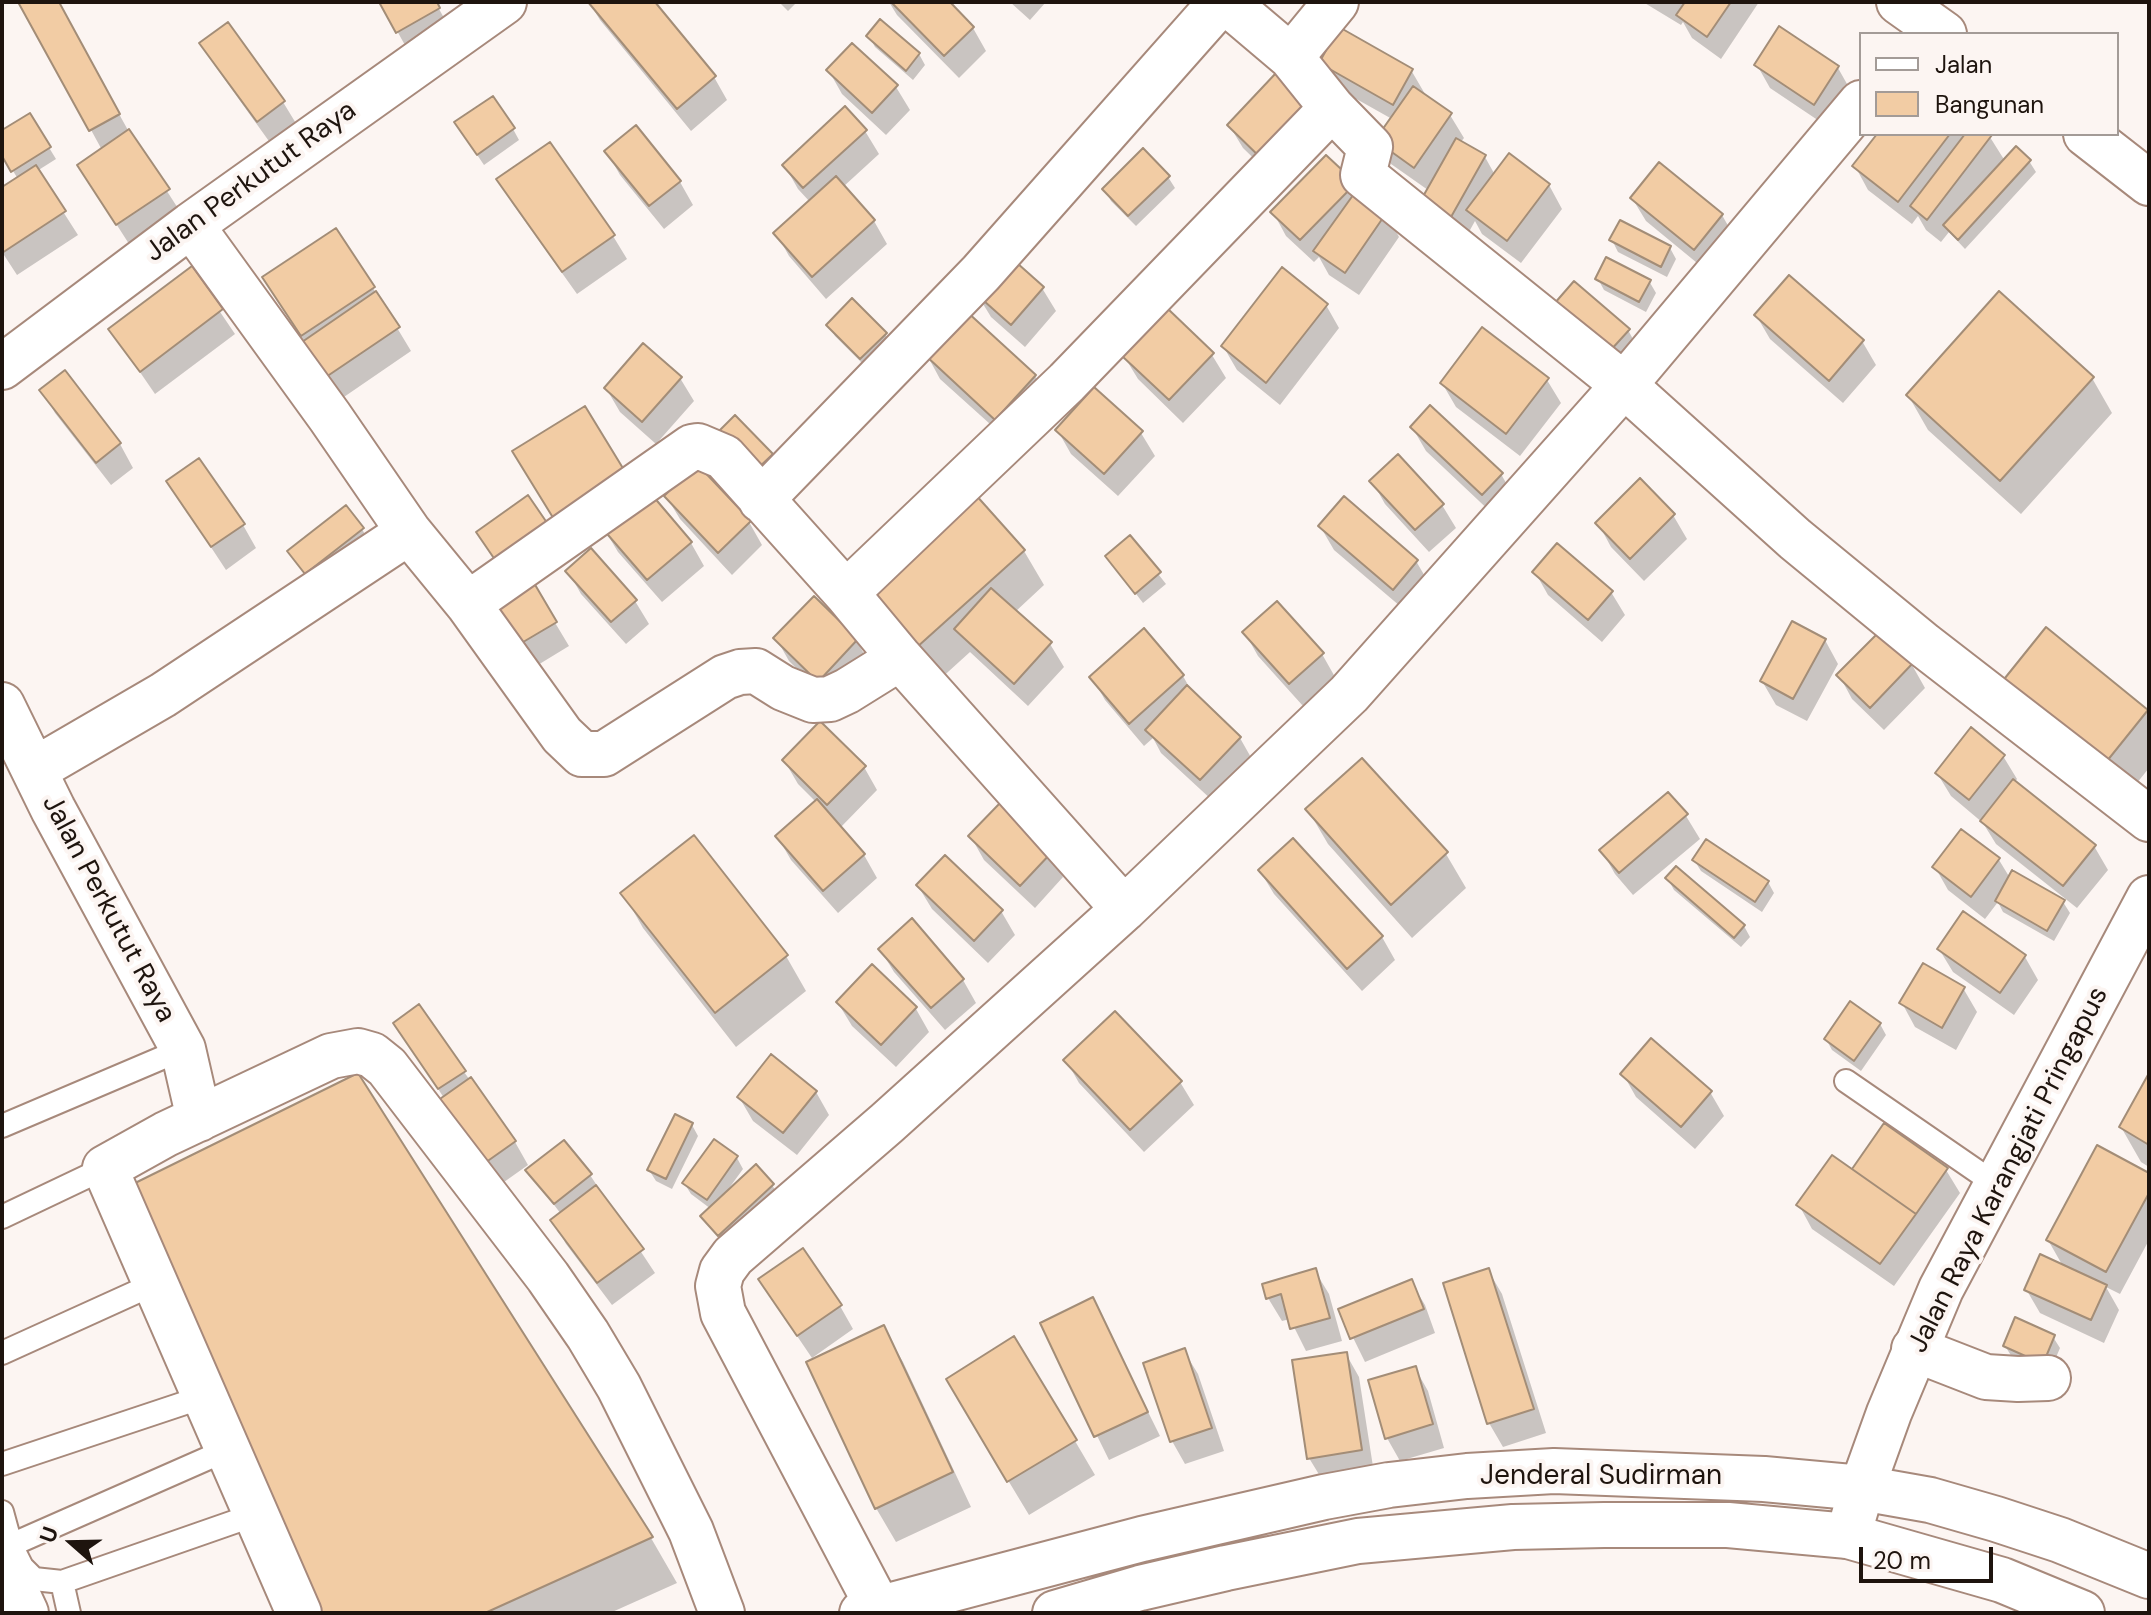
<!DOCTYPE html>
<style>
body{margin:0}
#map{position:relative;width:2151px;height:1615px;overflow:hidden;background:#fcf5f2;font-family:"DM Sans",sans-serif}
canvas{display:block}
.frame{position:absolute;inset:0;border:4px solid #1e140e;pointer-events:none}
.legend{position:absolute;left:1859px;top:32px;width:260px;height:104px;box-sizing:border-box;background:#fcf5f2;border:2px solid #a39b97;margin:0;padding:10px 14px;list-style:none;font-size:24px;color:#1e140e}
.legend li{display:flex;align-items:center;gap:16px;height:40px}
.legend b{width:40px;border:2px solid #a39b97}
.north{position:absolute;left:32px;top:1503px;width:80px;height:80px;-webkit-text-stroke:6px #fcf5f2;paint-order:stroke;rotate:290deg;font-size:22px;font-weight:700;line-height:32px;text-align:center;color:#1e140e}
.north::after{content:'';display:block;margin:auto;width:28px;height:36px;background:#1e140e;clip-path:polygon(50% 0,100% 100%,50% 72%,0 100%)}
.scale{position:absolute;left:1859px;top:1547px;width:134px;height:36px;box-sizing:border-box;border:4px solid #1e140e;border-top:0;padding-left:10px;font-size:24px;line-height:28px;white-space:nowrap;color:#1e140e;-webkit-text-stroke:6px #fcf5f2;paint-order:stroke}
</style>
<div id="map">
<canvas width="2151" height="1615"></canvas>
<div class="frame"></div>
<ul class="legend">
<li><b style="height:10px;background:#fff"></b>Jalan</li>
<li><b style="height:22px;background:#f2cca4"></b>Bangunan</li>
</ul>
<div class="north">U</div>
<div class="scale">20 m</div>
</div>
<script>
const ctx = document.querySelector('canvas').getContext('2d');
ctx.lineJoin = 'round';
function fillPath(path, color) {
  ctx.fillStyle = color;
  ctx.fill(path, 'evenodd');
}
function poly(rows) {
  const path = new Path2D();
  for (const r of rows) {
    path.moveTo(r[0], r[1]);
    for (let i = 2; i < r.length; i += 2) path.lineTo(r[i], r[i + 1]);
  }
  return path;
}
function trace(path, color, width, dash) {
  ctx.strokeStyle = color;
  ctx.lineWidth = width;
  ctx.lineCap = dash ? 'butt' : 'round';
  ctx.setLineDash(dash || []);
  ctx.stroke(path);
}
function write(font, color, halo, rows, align = 'center') {
  ctx.font = font + ' "DM Sans",sans-serif';
  ctx.lineWidth = 8;
  ctx.setLineDash([]);
  ctx.textBaseline = 'middle';
  ctx.strokeStyle = halo;
  ctx.fillStyle = color;
  for (const [text, x, y, turn = 0] of rows) {
    ctx.save();
    ctx.translate(x, y);
    ctx.rotate((+turn || 0) * Math.PI / 180);
    ctx.textAlign = isNaN(turn) ? turn : align;
    if (halo) ctx.strokeText(text, 0, 0);
    ctx.fillText(text, 0, 0);
    ctx.restore();
  }
}
fillPath(poly([
 [21,2,57,2,129,132,181,213,131,247,79,166,102,150],
 [381,2,435,2,452,32,411,56],
 [589,2,653,2,714,77,727,100,691,131,600,20],
 [779,2,797,2,788,11],
 [889,2,947,2,973,28,986,51,959,78,897,15],
 [1010,2,1046,2,1030,20],
 [1643,2,1759,2,1721,59,1692,38,1683,22,1681,25],
 [1780,29,1838,68,1851,91,1828,127,1770,88,1757,65],
 [869,36,919,54,925,65,913,80,875,47],
 [202,43,283,102,297,125,271,144,215,66],
 [1321,63,1411,70,1425,94,1424,96,1450,115,1464,138,1460,143,1485,157,1495,175,1549,185,1562,209,1521,263,1482,234,1475,221,1465,239,1428,190,1391,164,1378,140,1392,119,1335,87],
 [829,71,896,87,910,110,886,135,842,94],
 [1276,76,1279,183,1243,148,1229,125],
 [29,115,56,159,37,171,78,235,17,275,2,252,2,189,18,179,2,153,2,133],
 [636,128,680,182,693,205,664,229,620,175,607,152],
 [513,129,519,140,484,165,463,134],
 [865,131,879,154,843,187,874,221,887,244,826,299,789,256,776,233,810,202,798,189,785,166],
 [1880,134,1988,134,2005,161,2029,161,2036,172,1965,249,1949,232,1941,242,1926,230,1918,216,1912,224,1868,190,1855,166],
 [1326,158,1386,213,1399,237,1359,295,1329,275,1319,257,1314,262,1286,236,1273,212],
 [1168,177,1175,188,1136,226,1111,201,1105,189],
 [499,180,613,236,627,259,577,294,512,203],
 [1632,198,1722,215,1735,238,1708,272,1646,221],
 [1612,240,1670,248,1676,259,1667,277,1618,252],
 [191,269,235,334,155,394,111,330],
 [1598,279,1649,281,1656,293,1646,312,1604,290],
 [373,288,411,351,341,399,278,301],
 [1042,288,1056,311,1025,347,991,317,977,294],
 [1326,305,1339,328,1280,405,1237,370,1223,346],
 [1167,311,1212,355,1226,378,1183,423,1138,379,1124,356],
 [1756,315,1862,341,1876,365,1843,403,1770,339],
 [1563,316,1628,330,1634,341,1616,362],
 [828,325,885,334,891,345,868,369,835,336],
 [927,355,1035,376,1048,400,1010,442,940,379],
 [65,372,120,444,133,468,111,485,55,413,42,390],
 [680,378,694,401,656,444,620,412,606,388],
 [2092,378,2112,413,2021,514,1928,430,1908,395],
 [1547,380,1561,403,1520,456,1456,407,1442,383],
 [1412,427,1501,474,1514,497,1496,517,1426,451],
 [1058,431,1141,433,1155,456,1118,496,1071,454],
 [1372,481,1442,505,1456,528,1429,552,1385,504],
 [168,482,243,525,256,548,226,570],
 [666,496,749,522,762,545,732,575,680,519],
 [639,499,691,543,704,566,662,602,618,552,606,532],
 [1673,515,1687,539,1644,581,1611,547,1598,523],
 [1320,526,1416,561,1430,585,1407,612,1334,550],
 [362,529,368,540,313,584,296,562],
 [479,533,519,591,533,586,569,646,528,671,493,610,519,595],
 [1130,538,1166,584,1143,603,1108,557],
 [1024,551,1044,585,1015,612,1050,644,1064,667,1028,706,970,652,927,691,879,637],
 [568,571,635,601,649,624,626,644,581,594],
 [1535,572,1611,592,1625,615,1602,642,1548,595],
 [1245,633,1322,654,1335,677,1303,706,1258,656],
 [1880,634,1912,665,1925,688,1884,730,1852,699,1839,675],
 [776,638,856,640,870,664,832,704,789,661],
 [1825,640,1838,664,1807,721,1776,705,1762,681],
 [1183,676,1193,694,1240,738,1253,761,1214,802,1161,753,1153,738,1144,746,1105,700,1092,677],
 [2147,711,2149,715,2149,768,2124,799,2023,718],
 [2003,756,2017,779,2014,783,2094,846,2108,870,2077,908,1996,844,1983,823,1951,796,1937,773],
 [784,760,864,767,877,790,840,828,864,855,877,878,838,913,791,860,777,836,816,802,798,784],
 [1668,794,1686,816,1700,839,1633,895,1615,874,1602,851],
 [1308,810,1446,854,1466,888,1412,938,1328,844],
 [1962,832,1999,860,2010,878,2063,902,2070,913,2054,941,2003,912,1998,902,1985,919,1948,890,1935,867],
 [971,837,1050,854,1063,877,1035,908,984,860],
 [1694,860,1768,882,1774,893,1762,912,1701,871],
 [1260,871,1382,937,1395,960,1362,991,1274,894],
 [1668,879,1744,926,1750,937,1741,947,1674,890],
 [918,886,1001,911,1015,935,988,963,932,909],
 [623,893,786,956,806,991,736,1047,643,928],
 [880,949,963,980,976,1003,945,1030,894,972],
 [1939,949,2025,957,2038,980,2014,1015,1953,972],
 [872,967,916,1009,929,1032,896,1067,852,1026,838,1003],
 [1963,988,1977,1012,1956,1050,1915,1027,1902,1003],
 [395,1023,464,1072,515,1142,528,1165,497,1187,444,1098],
 [1880,1024,1886,1035,1861,1071,1832,1050,1826,1039],
 [1066,1060,1180,1082,1194,1105,1144,1152,1079,1083],
 [1623,1074,1710,1092,1724,1116,1695,1149,1636,1097],
 [357,1075,651,1538,677,1583,610,1613,323,1613],
 [2149,1077,2149,1167,2141,1162,2121,1127],
 [816,1092,829,1115,797,1155,753,1121,739,1097],
 [692,1125,698,1136,672,1189,656,1181,649,1170],
 [1884,1126,1946,1170,1960,1193,1894,1286,1812,1229,1799,1205,1852,1172],
 [714,1142,737,1158,743,1169,727,1191,772,1185,779,1196,726,1246,703,1217,711,1209,691,1194,684,1183],
 [528,1171,590,1175,655,1273,612,1305,566,1244,553,1221,561,1214],
 [2149,1176,2149,1240,2120,1294,2106,1287,2119,1310,2104,1343,2040,1313,2026,1289,2064,1268,2048,1240],
 [1488,1270,1502,1294,1546,1433,1503,1447,1489,1423,1445,1284],
 [1315,1271,1329,1294,1342,1341,1306,1351,1290,1319,1282,1321,1268,1298],
 [1411,1282,1425,1305,1435,1333,1365,1362,1340,1311],
 [1092,1299,1160,1436,1109,1460,1042,1324],
 [774,1302,840,1306,853,1329,812,1358],
 [883,1328,903,1362,971,1507,896,1542,876,1508],
 [2053,1337,2060,1348,2049,1374,2012,1357,2005,1346],
 [1184,1351,1198,1374,1224,1451,1185,1464,1172,1441],
 [1346,1354,1359,1377,1374,1473,1323,1481,1309,1458],
 [1415,1368,1428,1391,1444,1448,1400,1461,1387,1438],
 [968,1414,1075,1441,1095,1475,1029,1515]
]), '#0003');
const building = poly([
 [18,2,59,2,120,114,89,131,18,2],
 [379,2,437,2,440,8,396,33,379,2],
 [588,2,655,2,716,76,677,109,588,2],
 [891,2,950,2,974,27,944,56,891,2],
 [1685,2,1731,2,1707,37,1676,15,1685,2],
 [880,19,920,53,906,71,866,36,880,19],
 [228,22,285,101,257,122,199,43,228,22],
 [1779,26,1839,66,1814,105,1754,65,1779,26],
 [1339,27,1413,69,1393,105,1319,63,1339,27],
 [852,43,898,85,872,113,826,70,852,43],
 [1276,73,1314,108,1264,161,1227,125,1276,73],
 [1413,86,1452,113,1414,168,1375,140,1413,86],
 [493,96,515,128,477,155,454,122,493,96],
 [845,106,867,130,803,188,782,165,845,106],
 [30,113,51,147,11,172,2,156,2,130,30,113],
 [636,125,681,181,649,206,604,151,636,125],
 [129,129,170,189,116,225,77,165,129,129],
 [1877,134,1950,134,1898,202,1852,166,1877,134],
 [1965,134,1992,135,1927,220,1910,206,1965,134],
 [1456,138,1486,155,1451,217,1421,200,1456,138],
 [550,142,615,235,562,272,496,179,550,142],
 [2016,146,2031,160,1958,240,1943,225,2016,146],
 [1143,148,1170,176,1128,216,1102,189,1143,148],
 [1509,153,1550,184,1507,241,1466,210,1509,153],
 [1326,155,1356,183,1300,240,1270,212,1326,155],
 [1659,162,1723,214,1694,250,1630,198,1659,162],
 [36,165,66,211,2,253,2,187,36,165],
 [836,176,875,220,812,277,773,233,836,176],
 [1356,191,1387,212,1345,273,1313,251,1356,191],
 [1620,220,1671,246,1661,267,1609,240,1620,220],
 [336,228,375,287,301,336,262,277,336,228],
 [1008,255,1044,287,1011,325,975,293,1008,255],
 [1606,257,1651,280,1639,302,1595,279,1606,257],
 [192,266,223,309,140,372,108,329,192,266],
 [1282,267,1328,304,1266,383,1221,346,1282,267],
 [1789,275,1864,340,1829,381,1754,315,1789,275],
 [1574,281,1630,329,1609,352,1554,304,1574,281],
 [376,291,400,327,326,377,302,342,376,291],
 [1999,291,2094,377,2000,481,1906,395,1999,291],
 [852,298,887,333,860,359,826,325,852,298],
 [1167,308,1214,353,1169,400,1122,356,1167,308],
 [965,310,1036,375,995,420,925,355,965,310],
 [1482,327,1549,378,1506,434,1440,383,1482,327],
 [643,343,682,377,642,422,604,388,643,343],
 [65,370,121,443,96,463,39,390,65,370],
 [1094,387,1143,431,1104,474,1055,430,1094,387],
 [1430,405,1503,473,1482,495,1410,427,1430,405],
 [585,406,632,483,560,529,512,451,585,406],
 [735,415,773,454,755,471,717,433,735,415],
 [1398,454,1444,504,1415,530,1369,481,1398,454],
 [199,458,245,524,211,547,166,481,199,458],
 [697,464,751,521,718,553,664,496,697,464],
 [1640,478,1675,514,1630,559,1595,523,1640,478],
 [647,489,692,542,647,580,602,528,647,489],
 [975,494,1025,550,906,657,856,602,975,494],
 [528,495,554,533,502,570,476,532,528,495],
 [1344,496,1418,560,1393,590,1318,526,1344,496],
 [346,505,364,528,305,574,287,551,346,505],
 [1130,535,1161,572,1135,594,1105,556,1130,535],
 [1557,543,1613,591,1588,620,1532,572,1557,543],
 [591,548,637,600,611,622,565,571,591,548],
 [534,583,557,622,513,648,490,609,534,583],
 [991,588,1052,642,1014,684,954,629,991,588],
 [814,596,858,639,818,682,773,638,814,596],
 [1277,601,1324,653,1289,684,1242,632,1277,601],
 [1792,621,1826,639,1793,699,1760,681,1792,621],
 [2046,627,2148,710,2103,766,2001,683,2046,627],
 [1144,628,1184,675,1129,724,1089,677,1144,628],
 [1880,631,1913,663,1870,708,1836,675,1880,631],
 [1187,685,1241,737,1200,780,1145,730,1187,685],
 [820,721,866,766,827,805,782,760,820,721],
 [1971,727,2005,755,1969,800,1935,773,1971,727],
 [1362,758,1448,852,1391,905,1305,809,1362,758],
 [2013,779,2096,845,2063,886,1980,821,2013,779],
 [1668,792,1688,814,1619,873,1599,850,1668,792],
 [817,799,865,854,823,891,775,836,817,799],
 [1000,803,1052,852,1020,886,968,836,1000,803],
 [1961,829,2000,858,1971,897,1932,867,1961,829],
 [694,835,788,955,715,1013,620,893,694,835],
 [1293,838,1383,936,1347,969,1258,870,1293,838],
 [1706,839,1769,881,1755,902,1692,860,1706,839],
 [945,855,1003,910,974,941,916,885,945,855],
 [1676,866,1745,925,1734,938,1665,878,1676,866],
 [2012,870,2065,900,2047,931,1995,901,2012,870],
 [1963,911,2026,955,2000,993,1937,949,1963,911],
 [912,918,964,979,931,1008,878,949,912,918],
 [1923,963,1965,987,1942,1028,1899,1003,1923,963],
 [872,964,917,1007,881,1045,836,1002,872,964],
 [1850,1001,1881,1023,1854,1061,1824,1039,1850,1001],
 [419,1004,466,1071,438,1089,393,1023,419,1004],
 [1115,1011,1182,1081,1130,1130,1063,1060,1115,1011],
 [1651,1038,1712,1091,1681,1127,1620,1074,1651,1038],
 [771,1054,817,1091,783,1133,737,1097,771,1054],
 [358,1073,653,1537,485,1613,320,1613,125,1188,358,1073],
 [2149,1073,2149,1145,2119,1127,2149,1073],
 [471,1077,516,1141,482,1165,437,1101,471,1077],
 [675,1114,693,1123,666,1179,647,1170,675,1114],
 [1884,1123,1948,1168,1916,1214,1852,1169,1884,1123],
 [714,1139,738,1156,707,1200,682,1183,714,1139],
 [564,1140,592,1174,554,1204,525,1170,564,1140],
 [2097,1145,2149,1173,2149,1193,2106,1272,2046,1240,2097,1145],
 [1832,1155,1916,1214,1880,1264,1796,1205,1832,1155],
 [756,1164,774,1184,718,1236,700,1216,756,1164],
 [596,1185,644,1249,597,1283,550,1220,596,1185],
 [803,1248,842,1305,797,1336,758,1279,803,1248],
 [2040,1254,2107,1285,2091,1320,2024,1290,2040,1254],
 [1316,1268,1330,1318,1290,1329,1281,1294,1266,1299,1262,1284,1316,1268],
 [1489,1268,1534,1409,1487,1424,1443,1283,1489,1268],
 [1412,1279,1424,1309,1350,1339,1338,1309,1412,1279],
 [1093,1297,1148,1412,1094,1437,1040,1323,1093,1297],
 [2015,1317,2055,1335,2043,1364,2003,1346,2015,1317],
 [884,1325,953,1472,875,1509,806,1362,884,1325],
 [1014,1336,1077,1440,1007,1482,946,1379,1014,1336],
 [1185,1348,1212,1428,1170,1442,1143,1363,1185,1348],
 [1347,1352,1362,1450,1307,1459,1292,1360,1347,1352],
 [1416,1366,1433,1424,1385,1439,1368,1380,1416,1366]
]);
fillPath(building, '#f2cca4');
trace(building, '#a38d77', 2);
const service = poly([
 [1846,1081,1997,1185],
 [2,1126,183,1049],
 [2,1217,105,1168],
 [2,1353,154,1284],
 [2,1464,206,1396],
 [2,1512,11,1545,22,1567,34,1579,62,1582,257,1514],
 [11,1545,229,1449],
 [62,1582,69,1613]
]);
const minor = poly([
 [1226,2,1291,57,1332,108,1370,147,1363,175,1624,385,1795,539,1924,645,2149,819],
 [1899,2,1944,34],
 [1291,57,1336,2],
 [2086,134,2149,183],
 [191,225,330,417,409,532,468,604,562,735,582,754,604,754,725,677,740,672,756,671,783,688,813,700,830,699,847,691,900,658,1124,909],
 [2,367,191,225,504,2],
 [761,500,981,273,1221,2],
 [846,593,1067,382,1332,108],
 [468,604,692,447,698,446,724,457,846,593,900,658],
 [2,705,53,809,183,1049,199,1119],
 [34,770,163,695,409,532],
 [1914,1349,1986,1377,2018,1379,2048,1378],
 [2,1561,26,1613],
 [879,1609,723,1313,718,1286,722,1271,733,1256,887,1123,1124,909,1349,694,1624,385,1861,103],
 [299,1613,105,1168,166,1134,331,1056,358,1051,372,1055,387,1067,548,1277,588,1335,619,1387,691,1531,722,1613]
]);
const tertiary = poly([
 [1848,1536,1862,1488,1889,1413,1941,1289,2149,898]
]);
const trunk = poly([
 [862,1613,1142,1539,1324,1497,1389,1485,1467,1476,1554,1471,1764,1479,1862,1488,1930,1500,1996,1519,2060,1540,2149,1576],
 [1055,1613,1140,1588,1226,1568,1358,1541,1513,1527,1604,1525,1728,1525,1848,1536,2002,1580,2082,1613]
]);
trace(service, '#a7897b', 26);
trace(minor, '#a7897b', 48);
trace(tertiary, '#a7897b', 48);
trace(trunk, '#a7897b', 48);
trace(service, '#fff', 22);
trace(minor, '#fff', 44);
trace(tertiary, '#fff', 44);
trace(trunk, '#fff', 44);
write('28px', '#1e140e', '#fcf5f2', [
 ["Jalan Perkutut Raya",251,182,-36],
 ["Jalan Perkutut Raya",108,909,62],
 ["Jalan Raya Karangjati Pringapus",2009,1170,-63],
 ["Jenderal Sudirman",1601,1477]
]);
</script>
